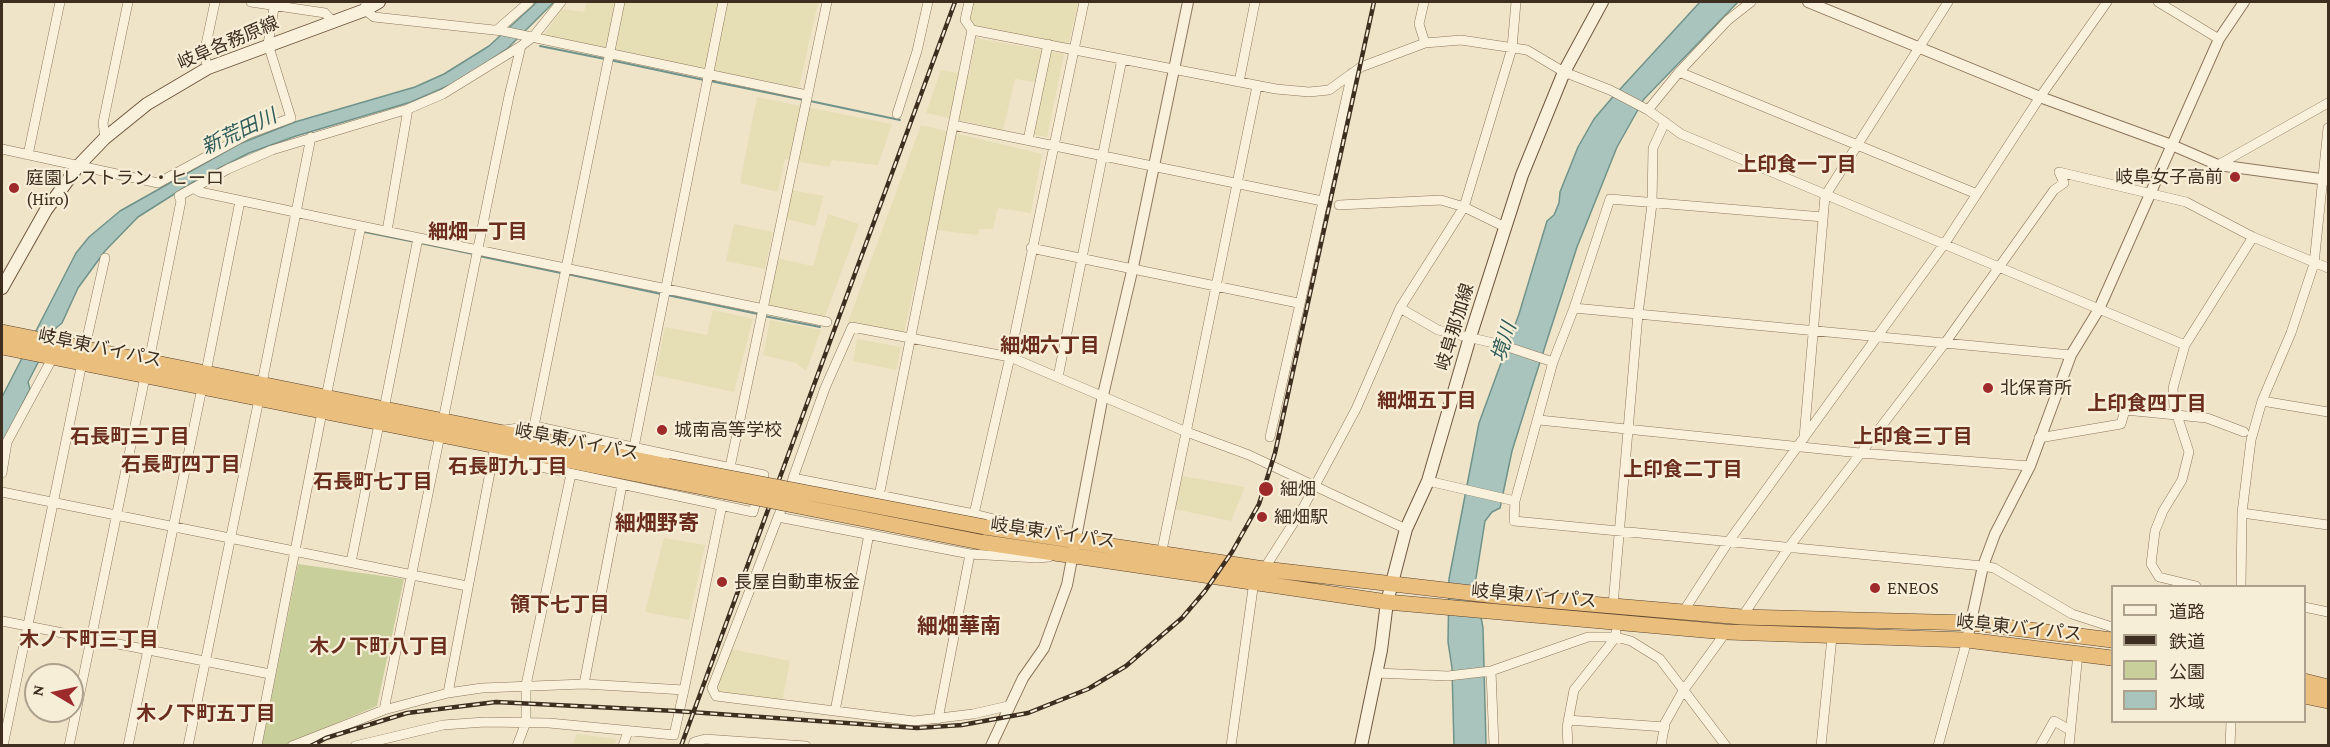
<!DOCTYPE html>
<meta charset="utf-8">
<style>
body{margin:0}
#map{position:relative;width:2330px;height:747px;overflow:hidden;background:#f0e4c8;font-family:"Crimson Pro","Noto Sans JP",serif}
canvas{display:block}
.frame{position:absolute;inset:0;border:3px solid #3d2e20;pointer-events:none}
.legend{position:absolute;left:2111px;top:585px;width:195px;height:138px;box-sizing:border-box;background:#f7eed8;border:2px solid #ada18e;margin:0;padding:8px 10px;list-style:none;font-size:18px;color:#3d2e20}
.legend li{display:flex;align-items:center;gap:12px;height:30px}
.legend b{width:30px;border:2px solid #ada18e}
.north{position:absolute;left:24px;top:663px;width:60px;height:60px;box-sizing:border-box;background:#f7eed8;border:2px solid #ada18e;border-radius:50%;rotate:279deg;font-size:16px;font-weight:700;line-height:24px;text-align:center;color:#3d2e20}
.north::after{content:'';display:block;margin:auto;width:21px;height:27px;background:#9e2a2b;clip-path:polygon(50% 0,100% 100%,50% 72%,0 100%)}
</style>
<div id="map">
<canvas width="2330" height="747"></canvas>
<div class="frame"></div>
<ul class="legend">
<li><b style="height:8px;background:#faf1dc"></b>道路</li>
<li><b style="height:8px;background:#3d2e20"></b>鉄道</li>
<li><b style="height:16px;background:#c9cf9b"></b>公園</li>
<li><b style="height:16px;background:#a9c4bc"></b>水域</li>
</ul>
<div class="north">N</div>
</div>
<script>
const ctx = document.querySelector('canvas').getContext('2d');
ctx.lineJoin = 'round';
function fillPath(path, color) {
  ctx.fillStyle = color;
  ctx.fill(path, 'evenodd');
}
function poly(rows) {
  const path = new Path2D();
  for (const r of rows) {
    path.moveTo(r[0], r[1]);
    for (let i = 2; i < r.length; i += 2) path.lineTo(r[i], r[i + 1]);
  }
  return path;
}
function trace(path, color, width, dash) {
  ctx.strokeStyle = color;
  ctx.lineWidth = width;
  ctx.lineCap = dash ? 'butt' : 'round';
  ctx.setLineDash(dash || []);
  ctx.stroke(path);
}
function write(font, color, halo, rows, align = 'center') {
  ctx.font = font + ' "Crimson Pro","Noto Sans JP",serif';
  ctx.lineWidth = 4.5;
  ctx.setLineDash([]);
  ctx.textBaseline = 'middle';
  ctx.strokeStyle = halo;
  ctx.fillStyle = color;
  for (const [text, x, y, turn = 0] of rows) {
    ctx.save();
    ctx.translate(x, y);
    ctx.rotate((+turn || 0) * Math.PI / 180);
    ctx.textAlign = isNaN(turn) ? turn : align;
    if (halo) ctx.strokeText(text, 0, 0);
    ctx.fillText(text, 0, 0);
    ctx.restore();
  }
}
fillPath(poly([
 [587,2,818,2,799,88,543,36,562,9,584,12],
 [973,2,1078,2,1068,47,973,27,968,16],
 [976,38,1064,54,1047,137,1029,134,1039,84,1035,82,1015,79,1003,130,926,113,941,70,969,75],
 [757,97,892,124,878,165,832,160,829,167,785,159,778,192,740,183],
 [921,125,1042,154,1031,213,998,208,993,229,979,229,978,235,927,229,904,332,848,322],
 [790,190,824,196,815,226,785,219],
 [828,214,859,224,824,319,766,307,776,258,813,266],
 [734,224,773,232,765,269,726,261],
 [713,310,753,319,734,392,655,375,665,327,707,335],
 [770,320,821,330,806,371,796,363,763,355],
 [857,339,901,347,896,370,853,361],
 [1182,476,1245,487,1231,521,1175,509],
 [664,538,705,545,689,620,645,612],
 [731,649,790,661,782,702,717,696,715,690],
 [577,734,617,739,614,745,572,745]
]), '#e6deb5');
fillPath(poly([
 [298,564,404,579,377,706,285,745,262,746]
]), '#c9cf9b');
const water = poly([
 [537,2,554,2,508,48,459,81,411,102,296,136,249,153,198,179,138,217,105,251,78,288,62,323,56,328,28,382,30,389,2,444,2,397,76,253,89,237,120,211,239,144,295,122,415,87,444,74,489,46,537,2],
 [1700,2,1738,2,1644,99,1617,147,1577,247,1532,387,1512,451,1500,508,1492,512,1485,521,1475,584,1483,628,1486,745,1454,746,1452,668,1448,642,1449,579,1479,423,1519,314,1547,221,1554,215,1559,203,1560,192,1578,147,1594,119,1611,99,1700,2]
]);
fillPath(water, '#a9c4bc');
trace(water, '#6f938a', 1.5);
trace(poly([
 [540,46,605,59],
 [610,60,704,80],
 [710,81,804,100],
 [810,101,900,120],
 [365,232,415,242],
 [420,243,473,254],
 [479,256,561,273],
 [567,274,661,294],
 [667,295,758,314],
 [764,316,820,327]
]), '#6f938a', 2);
const minor = poly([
 [251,2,325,13,333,22],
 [366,2,365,10,374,17,503,31,807,95],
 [969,2,965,20,972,30,1276,89,1309,92,1329,90,1361,67,1425,43,1461,40,1527,50,1564,72,1610,90,1648,110,1681,134,2185,345],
 [1424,2,1419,24,1425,43],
 [2158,2,2219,39],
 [497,30,529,2],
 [208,68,204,54,215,2],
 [1679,72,1977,194],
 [1239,82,1255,2],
 [1648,110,1679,72,1728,20,1751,2],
 [897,114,917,51,928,2],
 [953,125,1327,202],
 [105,138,103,123,128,2],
 [1028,140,1048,44],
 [2,149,158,183,248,134,291,118,268,44,275,2],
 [28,155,60,2],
 [2218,165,2328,103],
 [2059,172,2186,202,2253,237,2328,268],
 [193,188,200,192,361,226,827,322],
 [1339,205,1441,200,1464,207,1505,227],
 [387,231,408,109],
 [1031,248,1298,303],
 [1400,308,1438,330,1502,345,1553,362],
 [1574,308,1610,199,1823,217],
 [85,347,105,258],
 [2071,355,1574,308,1553,362,1515,501,1514,521,1983,566,1994,568,2072,614,2112,627],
 [149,361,181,201,179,196,228,169,272,150,408,109,443,94,521,46],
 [206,372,240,201],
 [1058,377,1122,59],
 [262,383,311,137],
 [326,397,361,226],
 [2262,401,2328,412],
 [384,409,418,238],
 [1539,420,1860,453,2030,466],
 [534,426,620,2],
 [1270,437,1352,73],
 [1804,438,1825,196,1948,2],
 [2039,438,2121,424,2125,410,2207,418,2244,432],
 [634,447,723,2],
 [497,448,508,460,753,512,764,475,534,426,504,430],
 [730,467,827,2],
 [2,473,7,442,53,357],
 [793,478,825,388,852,327,1010,357,1184,431,1249,455,1406,529],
 [1428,481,1515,501],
 [792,482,793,478,974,514,1002,521,1013,529],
 [2,492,467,586],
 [879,496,972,30],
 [785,501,778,517,970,554,1037,558,1049,557],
 [2242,513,2328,525],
 [974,514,1010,357,1084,2],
 [778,517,712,688,716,696,914,721,973,714,1008,706],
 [1161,555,1257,86],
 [351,562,379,424],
 [1264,569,1303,508,1356,409,1400,308,1464,207,1512,48,1516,2],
 [2196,586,2159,577,2151,564,2155,531,2163,511,2182,480,2189,452,2174,406,2173,388,2185,345,2253,237],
 [2241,586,2242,513,2251,440,2262,401,2291,333,2314,264,2328,128],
 [1613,605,1638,314,1652,204,1653,148,1665,122],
 [2304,607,2328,612],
 [1683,612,1729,541,1945,243,2040,97,2107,2],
 [1742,617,1789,547,1945,343,2054,190,2064,183,2059,172],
 [2,621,270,674],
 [1491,671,1494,746],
 [1376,673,1448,676,1491,671,1588,637,1616,637,1631,641,1660,659,1726,746],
 [584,684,622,485],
 [448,693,495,446],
 [384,710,509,96,521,46,533,37,561,2],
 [835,711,869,534],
 [938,719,970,554],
 [1568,720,1665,727],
 [3,746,82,363],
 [69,746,145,377],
 [128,746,202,388],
 [188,746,259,399],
 [257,746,322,412],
 [292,746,384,710,448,693,482,688,584,684,684,690,722,505],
 [355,746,443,725,485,722,549,723,674,735,684,690],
 [517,746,526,722,526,685,571,474],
 [623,746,628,731],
 [693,746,694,742,705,739,806,746],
 [1231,746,1254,581],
 [1568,746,1567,727,1574,690,1616,637,1616,632],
 [1661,746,1665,723,1683,691,1726,632],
 [1821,746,1832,637],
 [1938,746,1967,640],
 [2040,746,2054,721,2070,730],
 [2069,746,2078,653],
 [2230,746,2231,722]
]);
const tertiary = poly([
 [1808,2,2040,97,2174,146,2218,165,2328,180],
 [1967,640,1983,566,1995,534,2030,466,2071,355,2099,309,2219,39,2244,2],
 [991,746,1023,678,1044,648,1067,585,1103,395,1133,267,1188,2]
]);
const secondary = poly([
 [2,288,46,210,79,165,105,138,147,104,208,68,365,10,379,2],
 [1361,746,1381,650,1387,602,1406,529,1428,481,1470,337,1522,175,1564,72,1602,2]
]);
const trunk = poly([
 [2,332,668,466],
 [2,347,666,480],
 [985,527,1264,569,1497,596,1742,617,1972,623,2112,640],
 [980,542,1387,602,1726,632,1967,640,2112,658],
 [2304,681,2328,687],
 [2304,696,2328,701]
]);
trace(minor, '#8d765c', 10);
trace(tertiary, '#8d765c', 12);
trace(secondary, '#6f573f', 14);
trace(trunk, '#5b4430', 16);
trace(minor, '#faf1dc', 9);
trace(tertiary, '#faf1dc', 10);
trace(secondary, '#faf1dc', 12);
trace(trunk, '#eabe7c', 15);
const rail = poly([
 [311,746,326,738,407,713,496,702,676,711,917,728,962,725,1028,713,1088,689,1126,666,1182,618,1205,591,1232,552,1259,504,1275,453,1374,2],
 [681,746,955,2]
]);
trace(rail, '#3d2e20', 4.5);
trace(rail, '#f7eed8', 2, [7]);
const trunkBridge = poly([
 [668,466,985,527],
 [666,480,980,542]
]);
trace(trunkBridge, '#5b4430', 16, []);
trace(trunkBridge, '#eabe7c', 15);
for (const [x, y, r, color] of [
 [2235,177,6,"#9e2a2b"],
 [14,188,6,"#9e2a2b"],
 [1988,388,6,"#9e2a2b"],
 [662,430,6,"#9e2a2b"],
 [1266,489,8,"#9e2a2b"],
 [1262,517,6,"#9e2a2b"],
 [722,582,6,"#9e2a2b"],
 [1875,588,6,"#9e2a2b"]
]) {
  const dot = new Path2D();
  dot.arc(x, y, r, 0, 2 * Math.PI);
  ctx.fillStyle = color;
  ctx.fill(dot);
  trace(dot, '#f7eed8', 2);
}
write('18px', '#3d2e20', '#f7eed8', [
 ["岐阜各務原線",228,43,-23],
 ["岐阜那加線",1455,327,-73],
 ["岐阜東バイパス",100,348,12],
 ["岐阜東バイパス",577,442,11],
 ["岐阜東バイパス",1053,533,8],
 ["岐阜東バイパス",1534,596,5],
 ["岐阜東バイパス",2019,628,6]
]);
write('18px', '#3d2e20', '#f7eed8', [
 ["岐阜女子高前",2223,177,"right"],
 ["庭園レストラン・ヒーロ",26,178],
 ["(Hiro)",26,199],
 ["北保育所",2000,388],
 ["城南高等学校",674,430],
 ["細畑",1280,489],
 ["細畑駅",1274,517],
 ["長屋自動車板金",734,582],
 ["ENEOS",1887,588]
], 'left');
write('italic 20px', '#2f5d5a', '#f7eed8', [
 ["新荒田川",239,132,-25],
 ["境川",1504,342,-72]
]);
write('bold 20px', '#6b2e1e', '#f7eed8', [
 ["上印食一丁目",1797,165],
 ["細畑一丁目",478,232],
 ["細畑六丁目",1050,346],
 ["細畑五丁目",1427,401],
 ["上印食四丁目",2147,404],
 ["石長町三丁目",130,437],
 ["上印食三丁目",1913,437],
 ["石長町四丁目",181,465],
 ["石長町九丁目",508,467],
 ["上印食二丁目",1683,470],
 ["石長町七丁目",373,482],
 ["領下七丁目",560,605],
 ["木ノ下町三丁目",89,640],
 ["木ノ下町八丁目",379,647],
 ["木ノ下町五丁目",206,714]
]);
write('bold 21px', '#6b2e1e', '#f7eed8', [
 ["細畑野寄",657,524],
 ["細畑華南",959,627]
]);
</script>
